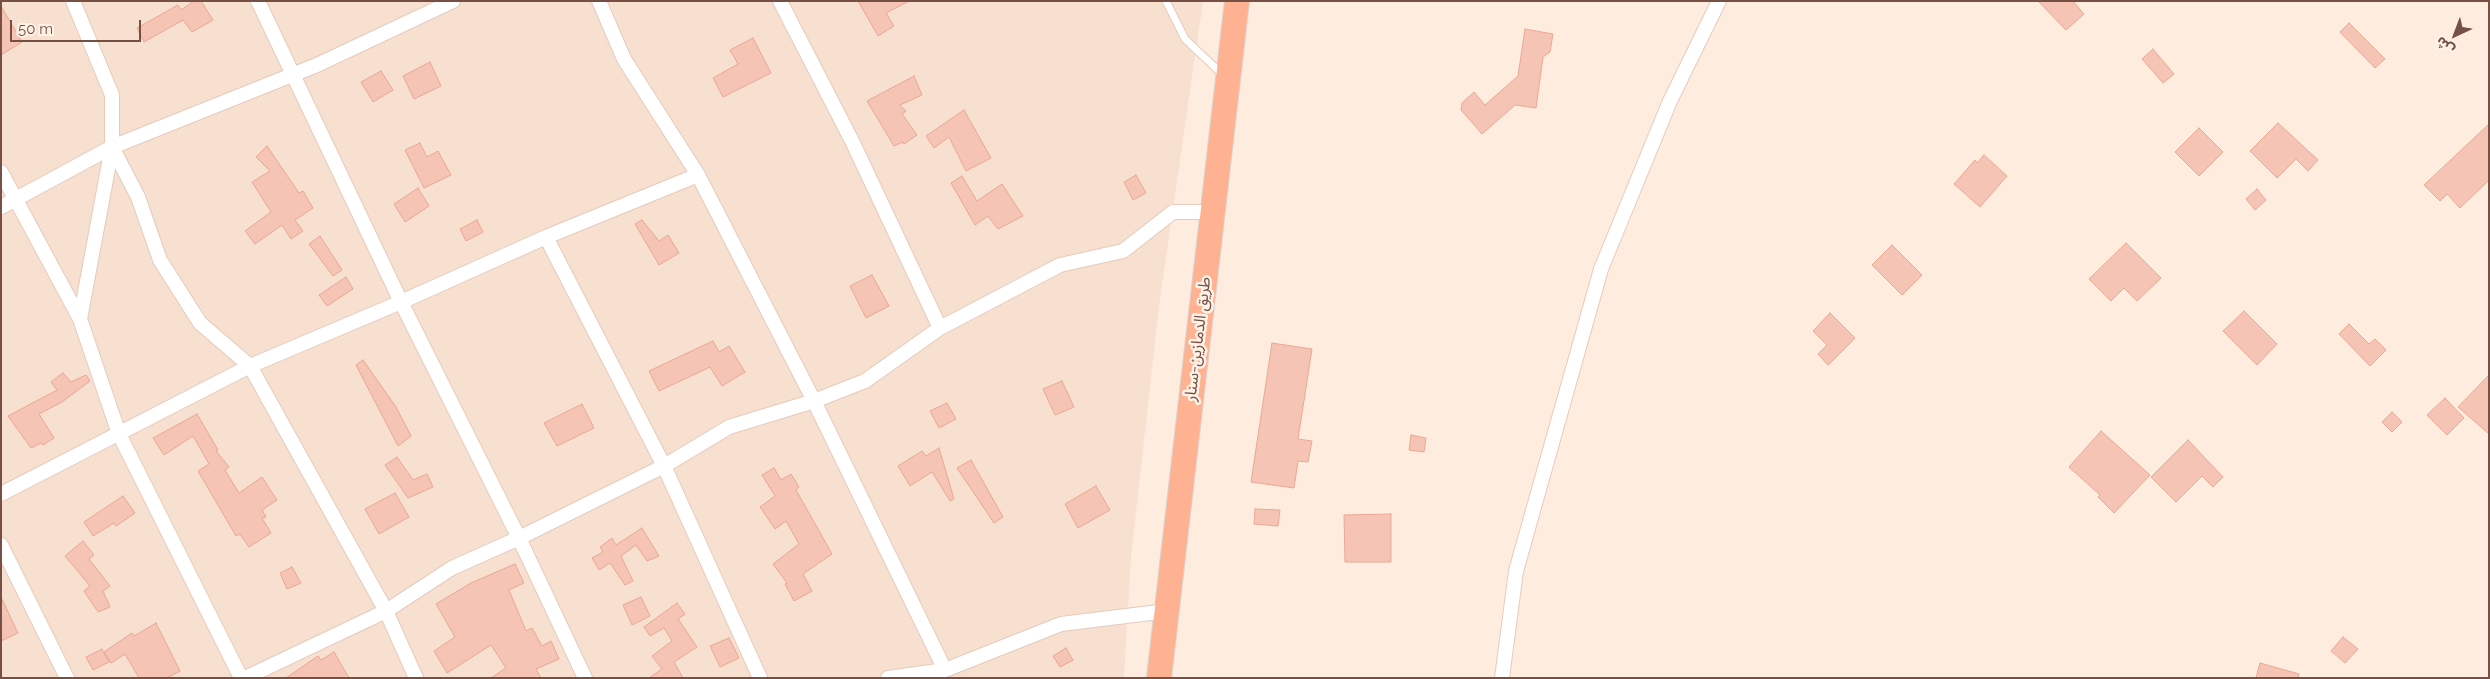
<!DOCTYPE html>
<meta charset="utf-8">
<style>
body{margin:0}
#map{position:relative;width:2490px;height:679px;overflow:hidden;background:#feeddf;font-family:Raleway,"Noto Sans Arabic",sans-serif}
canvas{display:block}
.frame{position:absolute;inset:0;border:2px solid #764f45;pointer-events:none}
.north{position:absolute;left:2430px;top:10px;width:50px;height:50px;-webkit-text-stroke:4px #fff2e7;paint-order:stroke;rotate:223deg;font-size:14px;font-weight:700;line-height:20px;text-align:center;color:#764f45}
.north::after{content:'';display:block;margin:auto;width:18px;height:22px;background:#764f45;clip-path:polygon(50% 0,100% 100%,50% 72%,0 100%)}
.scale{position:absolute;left:10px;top:20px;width:131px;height:22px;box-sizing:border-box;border:2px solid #764f45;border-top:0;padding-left:6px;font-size:15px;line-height:18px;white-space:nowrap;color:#764f45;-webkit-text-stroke:4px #fff2e7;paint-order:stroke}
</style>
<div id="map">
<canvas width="2490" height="679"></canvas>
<div class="frame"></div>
<div class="north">ش</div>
<div class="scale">50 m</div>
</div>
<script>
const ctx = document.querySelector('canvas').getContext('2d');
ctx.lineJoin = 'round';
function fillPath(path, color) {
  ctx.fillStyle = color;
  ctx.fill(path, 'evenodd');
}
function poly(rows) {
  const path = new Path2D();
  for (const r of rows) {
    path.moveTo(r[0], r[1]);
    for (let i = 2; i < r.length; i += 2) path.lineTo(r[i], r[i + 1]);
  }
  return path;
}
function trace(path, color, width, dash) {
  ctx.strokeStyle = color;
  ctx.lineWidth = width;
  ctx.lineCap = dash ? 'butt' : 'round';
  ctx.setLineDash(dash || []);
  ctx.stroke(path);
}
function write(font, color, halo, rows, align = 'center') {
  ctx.font = font + ' Raleway,"Noto Sans Arabic",sans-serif';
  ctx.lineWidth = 5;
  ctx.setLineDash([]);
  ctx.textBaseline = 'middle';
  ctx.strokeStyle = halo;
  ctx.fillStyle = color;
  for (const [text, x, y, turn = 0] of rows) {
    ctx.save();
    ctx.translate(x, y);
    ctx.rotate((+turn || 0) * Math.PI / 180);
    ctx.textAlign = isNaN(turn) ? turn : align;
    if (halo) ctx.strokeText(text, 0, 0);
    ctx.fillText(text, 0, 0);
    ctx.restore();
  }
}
fillPath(poly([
 [1,1,1203,1,1159,306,1131,557,1124,678,1,678]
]), '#f8e0d0');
const building = poly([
 [194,1,201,1,213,20,192,32,183,20,144,42,137,28,178,5,181,10,194,1],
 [858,1,909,1,886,13,894,26,878,36,858,1],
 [2038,1,2073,1,2084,14,2066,30,2038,1],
 [1,6,22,42,1,55,1,6],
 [2349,23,2385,59,2375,68,2340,32,2349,23],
 [1525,29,1553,34,1550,52,1543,57,1536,108,1515,105,1482,134,1461,110,1462,103,1474,92,1485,105,1518,76,1525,29],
 [753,38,771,73,723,97,713,78,738,64,730,50,753,38],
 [2153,49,2174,74,2163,83,2142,59,2153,49],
 [430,62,441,86,414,99,403,76,430,62],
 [381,71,393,90,373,102,361,82,381,71],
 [914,76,922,95,900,105,906,111,902,114,917,135,904,144,903,142,894,146,867,101,914,76],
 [964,110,991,158,966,171,949,137,934,148,926,136,964,110],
 [2278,123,2318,160,2308,171,2296,159,2277,178,2250,151,2278,123],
 [2489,124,2489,180,2460,208,2447,194,2440,201,2424,185,2489,124],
 [2199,128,2223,152,2199,176,2175,152,2199,128],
 [420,143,427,157,438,151,451,175,424,188,405,150,420,143],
 [267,146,299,193,303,191,313,208,295,220,303,231,291,239,282,225,255,244,245,231,271,212,252,182,270,171,256,157,267,146],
 [1984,155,2007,176,1980,207,1954,184,1975,160,1977,163,1984,155],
 [1136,175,1146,193,1133,200,1124,182,1136,175],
 [962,176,977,201,1002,184,1023,216,998,229,988,216,975,225,951,183,962,176],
 [418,188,429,206,405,222,394,204,418,188],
 [2257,189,2266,200,2255,210,2246,199,2257,189],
 [477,220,483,232,466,241,460,229,477,220],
 [642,220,659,241,668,235,679,253,659,265,635,224,642,220],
 [320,236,342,270,333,276,309,244,320,236],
 [2126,243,2161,278,2137,301,2124,288,2111,301,2089,279,2126,243],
 [1892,245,1922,275,1902,295,1872,265,1892,245],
 [872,275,889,306,866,318,850,286,872,275],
 [346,277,353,289,327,306,319,295,346,277],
 [2244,311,2277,344,2257,365,2223,331,2244,311],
 [1830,313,1855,338,1828,365,1818,354,1827,345,1813,331,1830,313],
 [2349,324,2369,344,2375,339,2386,350,2370,366,2339,334,2349,324],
 [713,341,719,352,729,346,745,372,722,386,710,367,659,391,649,371,713,341],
 [1272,343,1312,349,1298,439,1312,441,1308,462,1298,461,1294,488,1251,482,1272,343],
 [363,360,396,407,411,436,398,446,356,365,363,360],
 [63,373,71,382,86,375,90,381,62,402,39,414,54,438,43,445,41,443,31,448,8,416,57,390,51,382,63,373],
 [2489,375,2489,434,2458,407,2489,375],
 [1062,381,1074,407,1055,415,1043,389,1062,381],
 [2445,398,2464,418,2447,435,2427,415,2445,398],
 [947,403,956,419,939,428,930,411,947,403],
 [582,404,594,428,557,446,544,423,582,404],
 [2392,412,2402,422,2392,432,2382,422,2392,412],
 [197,414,218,450,216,451,229,467,225,470,239,493,262,477,277,500,262,510,266,517,262,518,271,533,249,547,240,534,236,536,198,471,209,464,193,436,164,455,153,438,197,414],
 [2101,431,2150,475,2114,513,2098,497,2100,495,2069,467,2101,431],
 [1411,435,1426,438,1424,452,1409,450,1411,435],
 [2188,440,2223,477,2213,487,2202,476,2176,502,2151,477,2188,440],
 [939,448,954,499,950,501,932,472,910,486,898,466,922,451,926,456,939,448],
 [397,457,413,480,427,474,433,487,408,498,385,465,397,457],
 [971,460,1003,517,994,523,957,468,971,460],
 [774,468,781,480,791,474,799,487,796,490,832,554,803,574,812,591,794,601,785,584,787,583,773,564,799,544,786,521,775,529,760,507,775,496,762,475,774,468],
 [1096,486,1110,510,1078,528,1065,504,1096,486],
 [395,493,409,517,379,534,365,509,395,493],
 [123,496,135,513,116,526,114,523,93,536,84,522,123,496],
 [1255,509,1280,510,1278,526,1254,524,1255,509],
 [1391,514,1391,562,1345,562,1344,515,1391,514],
 [642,528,659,556,647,561,636,545,621,556,633,581,625,585,610,563,599,570,592,558,603,552,600,547,612,538,616,545,642,528],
 [83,541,94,555,89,559,110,586,103,591,110,607,98,612,84,591,90,586,65,556,83,541],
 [515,564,524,583,509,590,526,631,532,628,542,646,551,641,559,659,536,669,541,678,491,678,506,668,491,645,447,673,434,651,455,637,436,604,471,583,515,564],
 [292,567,301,583,287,589,280,573,292,567],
 [1,597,18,633,1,641,1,597],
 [641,597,650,616,632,625,623,605,641,597],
 [677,603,685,614,678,619,697,647,674,662,683,678,649,678,662,669,652,656,672,641,664,628,650,636,644,627,677,603],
 [156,623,180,671,167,678,139,678,125,654,111,663,104,652,132,633,134,636,156,623],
 [2343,637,2358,649,2345,663,2331,651,2343,637],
 [729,638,739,658,720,667,710,646,729,638],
 [1066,648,1073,660,1060,667,1053,656,1066,648],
 [102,649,109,662,93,670,86,657,102,649],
 [334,652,349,678,286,678,318,656,321,660,334,652],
 [2260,663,2299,674,2298,678,2256,678,2260,663]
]);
fillPath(building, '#f6c4b4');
trace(building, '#eaa793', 1);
const service = poly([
 [1166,1,1185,39,1223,75]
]);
const minor = poly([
 [73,1,112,95,112,147,80,319],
 [258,1,401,302,519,538,585,678],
 [599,1,624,59,698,175,814,401,945,670],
 [780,1,853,143,940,328],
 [112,147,138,197,160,260,200,323,250,366,386,611,416,678],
 [1,172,80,319,119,434,241,678],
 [1,207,112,147,317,65,453,1],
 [546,237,664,466,760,678],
 [1,494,250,366,401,302,546,237,698,175],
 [1,545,67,678],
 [245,678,386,611,452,568,519,538,664,466,729,427,814,401,865,381,940,328,1060,265,1123,251,1173,212,1213,212],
 [888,678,945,670,1061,624,1167,611],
 [1502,678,1516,571,1601,269,1670,101,1719,1]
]);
const trunk = poly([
 [1159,678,1237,1]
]);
trace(service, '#e5cabd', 9);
trace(minor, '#e5cabd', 16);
trace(trunk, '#dbd1cf', 26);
trace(service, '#fff', 7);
trace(minor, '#fff', 14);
trace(trunk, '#feb292', 24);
write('16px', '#764f45', '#fff2e7', [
 ["طريق الدمازين-سنار",1198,339,-83]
]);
</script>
